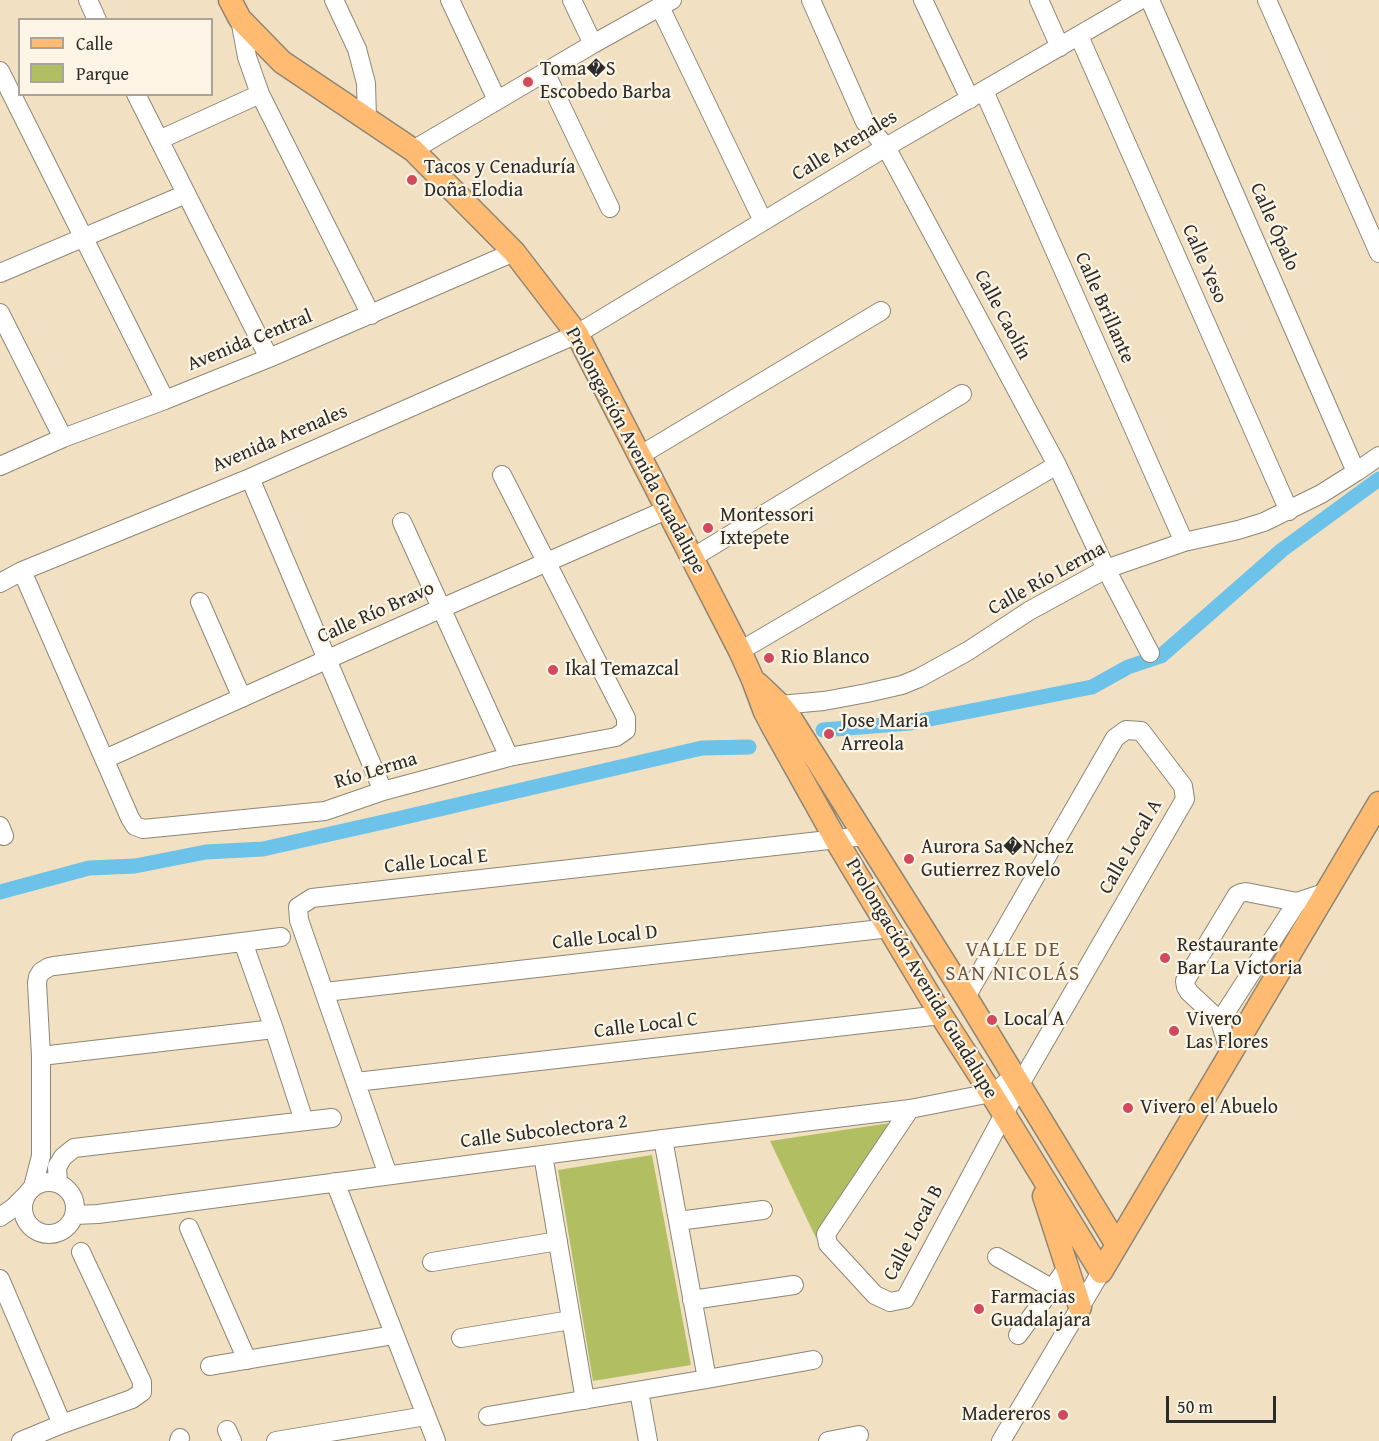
<!DOCTYPE html>
<meta charset="utf-8">
<style>
body{margin:0}
#map{position:relative;width:1379px;height:1441px;overflow:hidden;background:#f1e1c2;font-family:"Gentium Book Plus",serif}
canvas{display:block}
.legend{position:absolute;left:18px;top:18px;width:195px;height:78px;box-sizing:border-box;background:#fcf5e5;border:2px solid #a8a49b;margin:0;padding:8px 10px;list-style:none;font-size:18px;color:#2b2b2b}
.legend li{display:flex;align-items:center;gap:12px;height:30px}
.legend b{width:30px;border:2px solid #a8a49b}
.scale{position:absolute;left:1166px;top:1396px;width:110px;height:27px;box-sizing:border-box;border:3px solid #2b2b2b;border-top:0;padding-left:8px;font-size:18px;line-height:21px;white-space:nowrap;color:#2b2b2b;-webkit-text-stroke:4px #fcf5e5;paint-order:stroke}
</style>
<div id="map">
<canvas width="1379" height="1441"></canvas>
<ul class="legend">
<li><b style="height:8px;background:#febb71"></b>Calle</li>
<li><b style="height:16px;background:#b1bf62"></b>Parque</li>
</ul>
<div class="scale">50 m</div>
</div>
<script>
const ctx = document.querySelector('canvas').getContext('2d');
ctx.lineJoin = 'round';
function fillPath(path, color) {
  ctx.fillStyle = color;
  ctx.fill(path, 'evenodd');
}
function poly(rows) {
  const path = new Path2D();
  for (const r of rows) {
    if (r.length === 3) {
      path.moveTo(r[0] + r[2], r[1]);
      path.arc(r[0], r[1], r[2], 0, 2 * Math.PI);
      continue;
    }
    path.moveTo(r[0], r[1]);
    for (let i = 2; i < r.length; i += 2) path.lineTo(r[i], r[i + 1]);
  }
  return path;
}
function trace(path, color, width, dash) {
  ctx.strokeStyle = color;
  ctx.lineWidth = width;
  ctx.lineCap = dash ? 'butt' : 'round';
  ctx.setLineDash(dash || []);
  ctx.stroke(path);
}
function write(font, color, halo, rows, align = 'center') {
  ctx.font = font + ' "Gentium Book Plus",serif';
  ctx.lineWidth = 4.5;
  ctx.setLineDash([]);
  ctx.textBaseline = 'middle';
  ctx.strokeStyle = halo;
  ctx.fillStyle = color;
  for (const [text, x, y, turn = 0] of rows) {
    ctx.save();
    ctx.translate(x, y);
    ctx.rotate((+turn || 0) * Math.PI / 180);
    ctx.textAlign = isNaN(turn) ? turn : align;
    if (halo) ctx.strokeText(text, 0, 0);
    ctx.fillText(text, 0, 0);
    ctx.restore();
  }
}
fillPath(poly([
 [890,1123,816,1238,770,1141],
 [652,1155,691,1365,593,1381,558,1170]
]), '#b1bf62');
trace(poly([
 [823,730,910,723,1092,687,1128,667,1161,656,1282,550,1379,479],
 [0,892,89,868,135,866,206,852,263,849,388,821,702,748,749,747]
]), '#6cc2e9', 15);
const minor = poly([
 [88,0,97,20],
 [334,0,357,49,366,83,367,119],
 [450,0,497,100],
 [572,0,593,44],
 [811,0,865,122,886,147,1057,465,1106,569,1150,653],
 [923,0,970,99],
 [1039,0,1060,47],
 [1150,0,1356,472],
 [1267,0,1379,253],
 [660,7,763,221],
 [240,19,247,57,260,94,371,315],
 [1079,36,1289,511],
 [0,71,165,400],
 [545,72,610,208],
 [984,91,1184,542],
 [136,94,269,358],
 [159,140,260,94],
 [413,150,593,44,672,0],
 [0,273,186,194],
 [0,313,63,438],
 [639,456,881,311],
 [0,466,63,438,165,400,269,358,514,252],
 [250,478,383,791],
 [402,522,509,757],
 [692,558,962,394],
 [22,571,130,818,135,826,143,829,325,811,383,791,509,757,616,737,626,730,626,718,502,475],
 [0,583,22,571,250,478,577,334,886,147,1140,0],
 [200,602,242,698],
 [740,651,1057,465],
 [772,709,780,705,824,701,867,693,902,685,919,678,968,651,1029,611,1106,569,1184,542,1238,530,1264,522,1321,494,1356,472,1379,456],
 [105,759,442,608,666,510],
 [0,826,4,836],
 [243,942,274,1029,304,1121],
 [325,992,890,928],
 [1220,1021,1297,902],
 [1230,1054,1220,1021,1189,992,1186,987,1185,981,1237,895,1241,893,1246,892,1297,902,1327,892],
 [41,1056,274,1029],
 [356,1082,941,1015],
 [910,1109,826,1234,828,1244,875,1295,890,1302,905,1299,1019,1086,1185,799,1183,786,1141,731,1126,730,1115,738,966,997],
 [663,1139,707,1379],
 [543,1155,585,1400],
 [388,1175,299,920,298,907,312,898,864,836],
 [335,1182,436,1441],
 [49,1208,26],
 [58,1183,57,1167,63,1157,74,1148,332,1118],
 [33,1187,41,1156,41,1056,37,983,38,977,41,972,49,967,54,966,281,937],
 [74,1215,98,1214,663,1139,910,1109,991,1093,1000,1088,1013,1076],
 [0,1217,13,1208,26,1195],
 [678,1221,763,1210],
 [189,1228,247,1360],
 [997,1257,1051,1288],
 [432,1262,558,1241],
 [0,1279,62,1424],
 [692,1300,794,1285],
 [1018,1335,1067,1268],
 [461,1338,571,1320],
 [210,1366,394,1335],
 [639,1391,648,1441],
 [488,1416,707,1379,813,1360],
 [227,1430,232,1441],
 [21,1441,62,1424,132,1399,142,1392,142,1382,81,1252],
 [179,1441,180,1438],
 [276,1441,426,1416],
 [828,1441,859,1435],
 [1001,1441,1101,1272]
]);
const major = poly([
 [230,0,240,19,282,62,413,150,514,252,577,334,740,651,753,680,765,712,774,729,836,840,941,1015,991,1093,1101,1272,1379,803],
 [758,684,780,705,791,719,966,997,1117,1245],
 [1044,1196,1080,1307]
]);
trace(minor, '#8e8676', 20);
trace(major, '#8e8676', 25);
trace(minor, '#fff', 18);
trace(major, '#febb71', 22);
for (const [x, y, r, color] of [
 [528,82,6,"#d1495b"],
 [412,180,6,"#d1495b"],
 [708,528,6,"#d1495b"],
 [769,658,6,"#d1495b"],
 [553,670,6,"#d1495b"],
 [829,734,6,"#d1495b"],
 [909,859,6,"#d1495b"],
 [1165,958,6,"#d1495b"],
 [992,1020,6,"#d1495b"],
 [1174,1031,6,"#d1495b"],
 [1128,1108,6,"#d1495b"],
 [979,1309,6,"#d1495b"],
 [1063,1415,6,"#d1495b"]
]) {
  const dot = new Path2D();
  dot.arc(x, y, r, 0, 2 * Math.PI);
  ctx.fillStyle = color;
  ctx.fill(dot);
  trace(dot, '#fcf5e5', 2);
}
write('20px', '#2b2b2b', '#fcf5e5', [
 ["Toma�S",540,70],
 ["Escobedo Barba",540,93],
 ["Tacos y Cenaduría",424,168],
 ["Doña Elodia",424,191],
 ["Montessori",720,516],
 ["Ixtepete",720,539],
 ["Rio Blanco",781,658],
 ["Ikal Temazcal",565,670],
 ["Jose Maria",841,722],
 ["Arreola",841,745],
 ["Aurora Sa�Nchez",921,848],
 ["Gutierrez Rovelo",921,871],
 ["Restaurante",1177,946],
 ["Bar La Victoria",1177,969],
 ["Local A",1004,1020],
 ["Vivero",1186,1020],
 ["Las Flores",1186,1043],
 ["Vivero el Abuelo",1140,1108],
 ["Farmacias",991,1298],
 ["Guadalajara",991,1321],
 ["Madereros",1051,1415,"right"]
], 'left');
write('20px', '#2b2b2b', '#fcf5e5', [
 ["Calle Arenales",845,146,-31],
 ["Calle Ópalo",1274,227,66],
 ["Calle Yeso",1204,264,66],
 ["Calle Brillante",1104,308,66],
 ["Calle Caolín",1002,315,62],
 ["Avenida Central",250,341,-22],
 ["Avenida Arenales",280,439,-23],
 ["Prolongación Avenida Guadalupe",635,451,62],
 ["Calle Río Lerma",1047,579,-29],
 ["Calle Río Bravo",376,613,-24],
 ["Río Lerma",376,771,-17],
 ["Calle Local A",1131,847,-60],
 ["Calle Local E",436,862,-6],
 ["Calle Local D",605,938,-6],
 ["Prolongación Avenida Guadalupe",921,979,59],
 ["Calle Local C",646,1026,-7],
 ["Calle Subcolectora 2",544,1132,-7],
 ["Calle Local B",914,1233,-62]
]);
ctx.letterSpacing = '1.5px';
write('21px', '#6c5743', '#fcf5e5', [
 ["VALLE DE",1013,951],
 ["SAN NICOLÁS",1013,975]
]);
ctx.letterSpacing = '0px';
</script>
